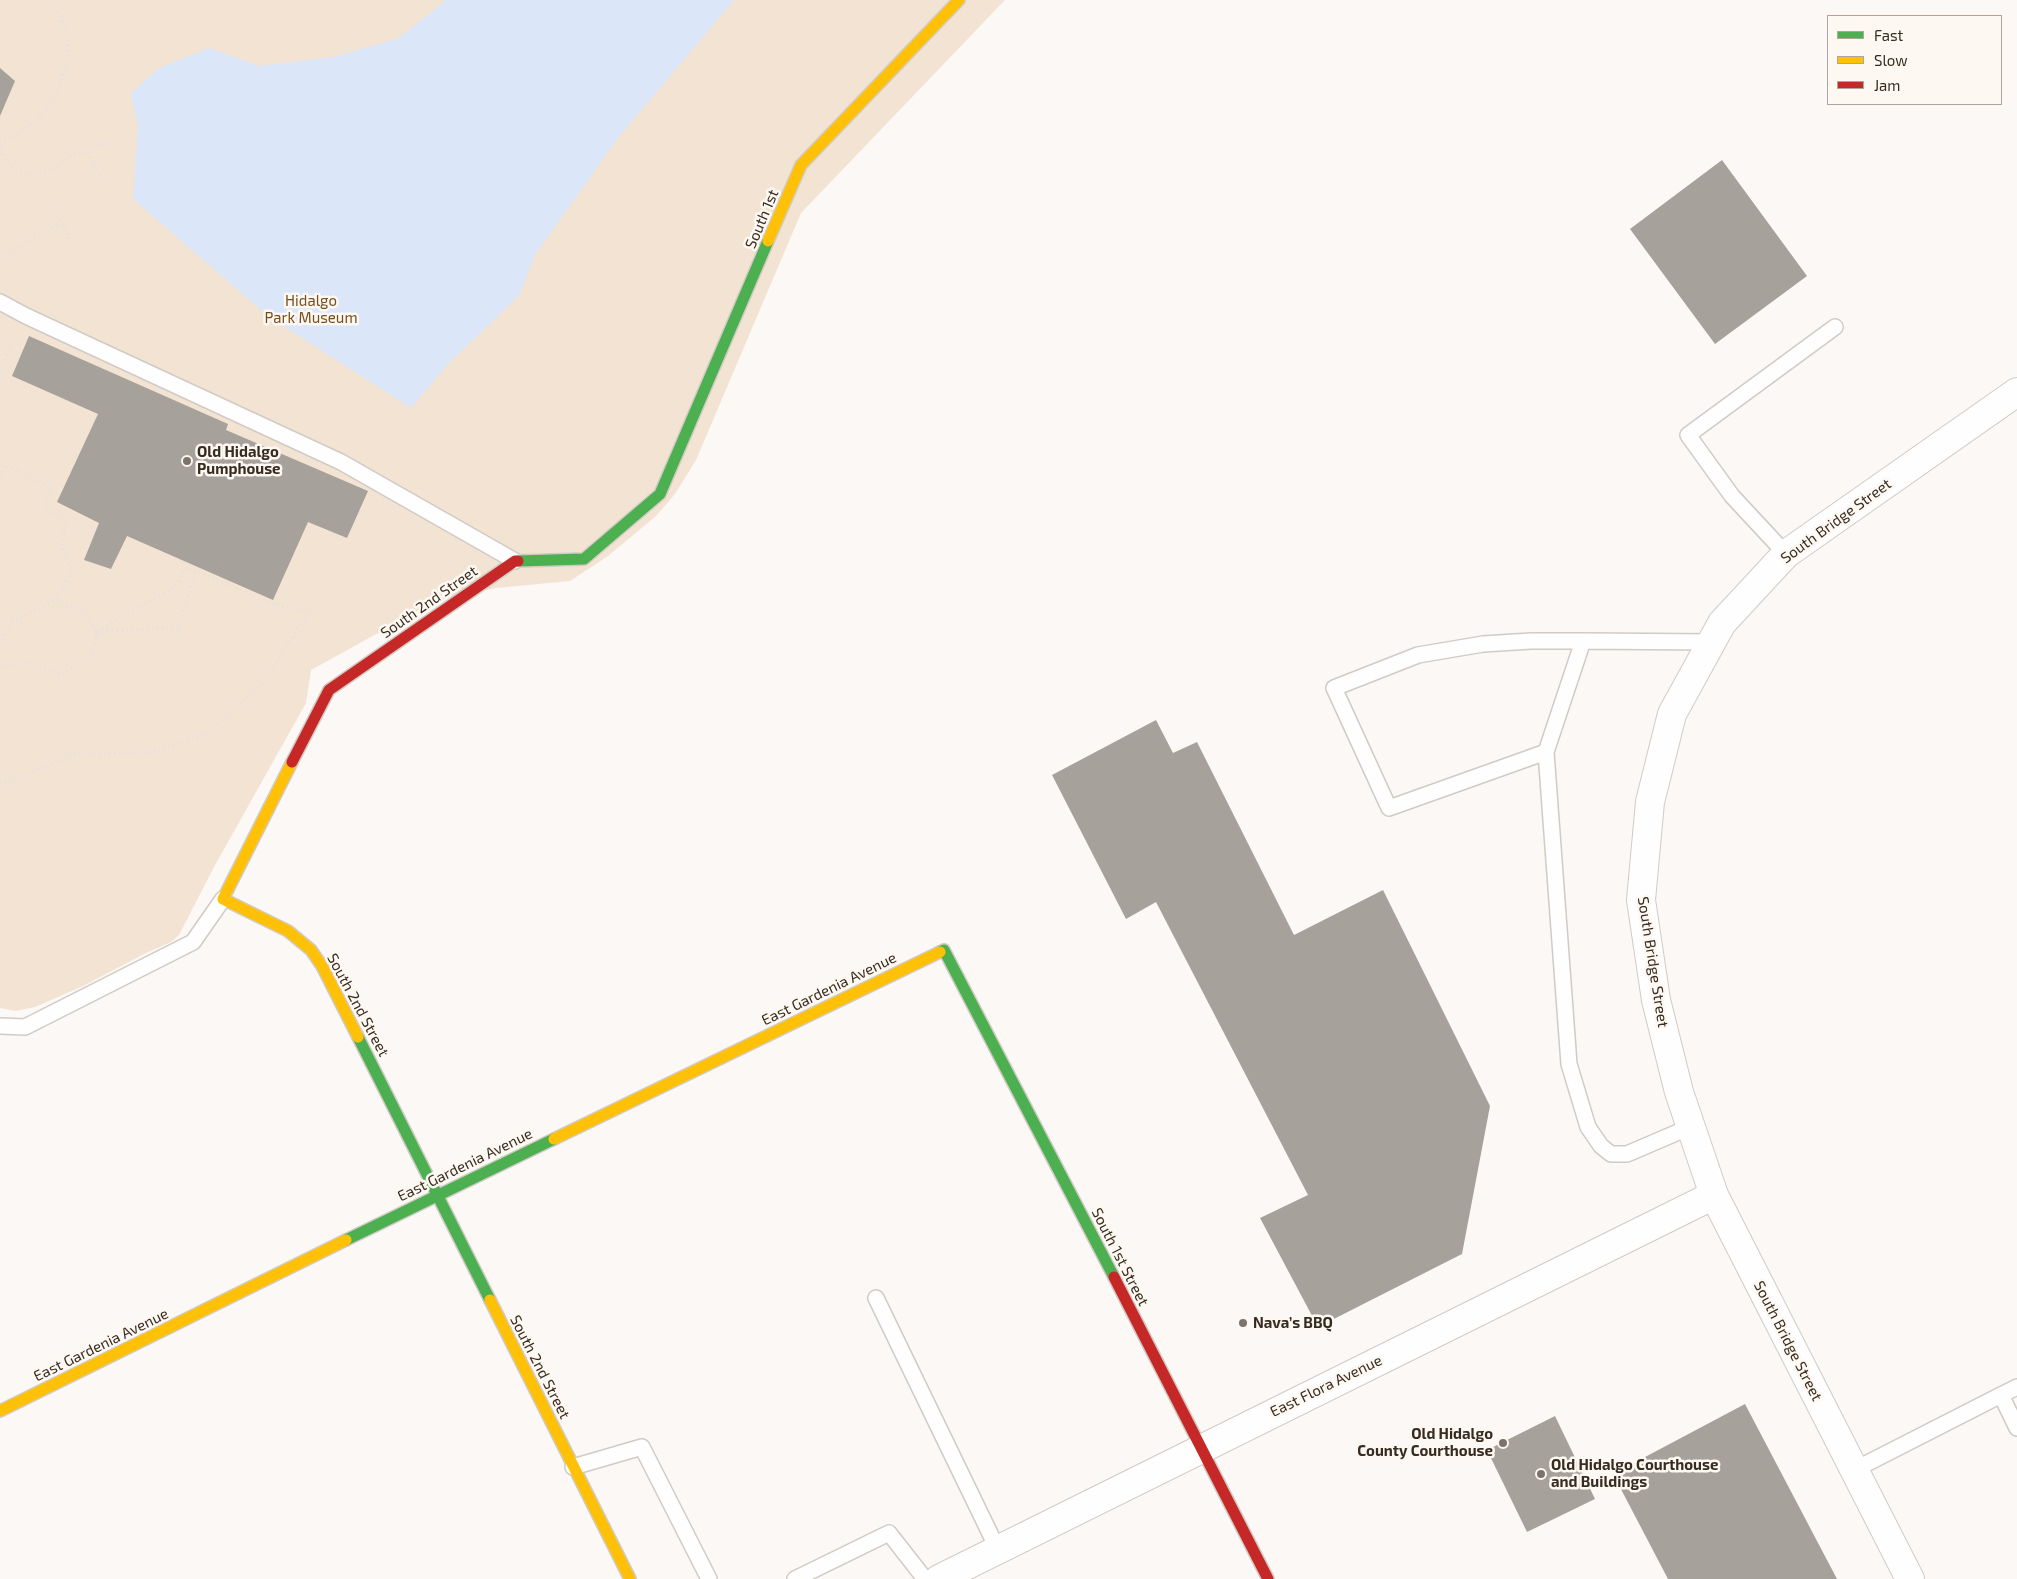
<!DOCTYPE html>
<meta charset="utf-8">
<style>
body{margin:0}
#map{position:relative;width:2017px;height:1579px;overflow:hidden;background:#fbf8f5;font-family:"Exo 2",sans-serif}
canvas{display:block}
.legend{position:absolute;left:1827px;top:15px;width:175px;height:90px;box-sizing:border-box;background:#fef8f2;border:1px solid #aea69e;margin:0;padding:6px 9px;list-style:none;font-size:15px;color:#372c21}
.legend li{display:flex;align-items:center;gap:10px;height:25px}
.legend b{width:25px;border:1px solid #aea69e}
</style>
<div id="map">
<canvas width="2017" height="1579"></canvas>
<ul class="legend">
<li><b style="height:6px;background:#4caf50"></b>Fast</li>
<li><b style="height:6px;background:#ffc107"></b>Slow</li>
<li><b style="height:6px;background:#c62828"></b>Jam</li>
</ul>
</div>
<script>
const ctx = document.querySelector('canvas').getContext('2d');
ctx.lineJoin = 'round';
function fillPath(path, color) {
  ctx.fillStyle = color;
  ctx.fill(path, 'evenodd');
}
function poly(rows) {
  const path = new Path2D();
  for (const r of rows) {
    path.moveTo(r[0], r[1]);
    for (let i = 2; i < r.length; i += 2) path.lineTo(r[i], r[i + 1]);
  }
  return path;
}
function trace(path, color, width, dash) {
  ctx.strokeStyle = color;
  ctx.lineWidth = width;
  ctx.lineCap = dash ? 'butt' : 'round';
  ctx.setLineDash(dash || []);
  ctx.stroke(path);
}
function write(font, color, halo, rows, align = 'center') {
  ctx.font = font + ' "Exo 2",sans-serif';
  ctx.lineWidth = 5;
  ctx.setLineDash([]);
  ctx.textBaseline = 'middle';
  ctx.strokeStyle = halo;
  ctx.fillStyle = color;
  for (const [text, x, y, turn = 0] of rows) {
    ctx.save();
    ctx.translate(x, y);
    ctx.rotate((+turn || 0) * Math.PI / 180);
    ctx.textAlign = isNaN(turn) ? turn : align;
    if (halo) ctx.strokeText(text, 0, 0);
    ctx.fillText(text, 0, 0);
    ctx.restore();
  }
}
fillPath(poly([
 [0,0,1005,0,801,213,696,460,675,494,656,516,608,556,570,581,496,588,436,601,311,670,306,703,214,867,179,935,171,942,146,953,83,986,35,1007,16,1011,0,1008]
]), '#f3e3d3');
fillPath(poly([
 [446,0,734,0,618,138,535,255,519,296,450,362,411,408,269,317,133,199,138,127,131,93,159,68,209,48,259,66,333,57,399,38]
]), '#dbe7f8');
fillPath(poly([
 [0,68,15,81,0,116],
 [1722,160,1807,276,1715,344,1630,229],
 [29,336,228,424,226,430,368,491,347,538,308,522,273,600,127,536,111,569,84,560,99,523,57,502,98,414,12,376],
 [1156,720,1173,753,1197,742,1294,935,1383,890,1490,1106,1462,1254,1318,1327,1260,1218,1308,1195,1156,902,1126,919,1052,775],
 [1745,1404,1837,1579,1668,1579,1613,1474],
 [1555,1416,1595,1499,1527,1532,1487,1450]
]), '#a7a19b');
const lane = poly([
 [0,302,26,316,341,462,515,561],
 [1786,554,1732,496,1688,435,1835,327],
 [1583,641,1546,752,1389,808,1334,688,1418,655,1483,644,1531,641,1583,641,1712,642],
 [1546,752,1569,1064,1588,1127,1601,1146,1611,1154,1627,1154,1690,1127],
 [0,1026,25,1027,193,942,223,899],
 [876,1298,998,1550],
 [2001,1395,2017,1387],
 [573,1467,642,1447,709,1579],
 [1854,1470,2001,1395,2017,1428],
 [795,1579,889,1533,925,1579]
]);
const street = poly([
 [939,1579,1714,1195],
 [1910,1579,1714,1195,1679,1092,1656,1000,1641,900,1650,802,1672,714,1722,623,1786,554,2017,392]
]);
const fast = poly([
 [518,561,584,559,660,494,768,241],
 [940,952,944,950,1114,1277],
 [358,1037,490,1300],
 [346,1240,554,1139]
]);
const slow = poly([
 [768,241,801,165,959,0],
 [292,762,223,899,288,931,311,950,322,966,358,1037],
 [554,1139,940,952],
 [490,1300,630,1579],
 [0,1411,346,1240]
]);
const jam = poly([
 [292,762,329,690,515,561,518,561],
 [1114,1277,1268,1579]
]);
trace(lane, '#d1cbc5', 18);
trace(street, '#d1cbc5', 30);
trace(fast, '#d1cbc5', 14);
trace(slow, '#d1cbc5', 14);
trace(jam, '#d1cbc5', 14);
trace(poly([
 [0,141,17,135,37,119,57,92,67,63,68,40,61,17,51,0],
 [0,145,4,157,16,170,26,174,36,174,52,169,74,154,89,153],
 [109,179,97,173,89,153,98,144,111,144],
 [53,207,70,239],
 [0,258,61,223],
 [0,369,15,339],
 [0,477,6,465,51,488,45,510,66,519,62,546,72,571,54,601],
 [97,632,163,628,178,629,196,570],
 [0,644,12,622,54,601,84,611,97,632,93,652,61,675,30,663,0,667],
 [0,784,76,754,111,754,152,752,208,733,266,680,297,629,311,613,274,604,187,567,174,588,133,610,97,632]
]), '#e2e1e0', 3, [1, 4]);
trace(lane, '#fefefe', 15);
trace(street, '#fefefe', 28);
trace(fast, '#4caf50', 11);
trace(slow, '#ffc107', 11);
trace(jam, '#c62828', 11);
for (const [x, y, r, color] of [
 [187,461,5,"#7c736b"],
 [1243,1323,5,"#7c736b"],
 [1503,1443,5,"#7c736b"],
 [1541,1474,5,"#7c736b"]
]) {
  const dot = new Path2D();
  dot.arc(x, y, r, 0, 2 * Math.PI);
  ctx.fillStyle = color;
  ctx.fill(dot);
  trace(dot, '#fef8f2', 2);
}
write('15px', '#372c21', '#fef8f2', [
 ["South 1st",762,219,-67],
 ["South Bridge Street",1836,521,-36],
 ["South 2nd Street",429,602,-35],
 ["South Bridge Street",1653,962,81],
 ["East Gardenia Avenue",829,989,-26],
 ["South 2nd Street",358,1005,62],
 ["East Gardenia Avenue",465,1165,-26],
 ["South 1st Street",1120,1257,63],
 ["South Bridge Street",1788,1341,63],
 ["East Gardenia Avenue",101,1345,-26],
 ["South 2nd Street",540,1367,63],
 ["East Flora Avenue",1326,1386,-26]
]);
write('15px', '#754e20', '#fef8f2', [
 ["Hidalgo",311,301],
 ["Park Museum",311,318]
]);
write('bold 15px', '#372c21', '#fef8f2', [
 ["Old Hidalgo",197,452],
 ["Pumphouse",197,469],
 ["Nava’s BBQ",1253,1323],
 ["Old Hidalgo",1493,1434,"right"],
 ["County Courthouse",1493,1451,"right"],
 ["Old Hidalgo Courthouse",1551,1465],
 ["and Buildings",1551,1482]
], 'left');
</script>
